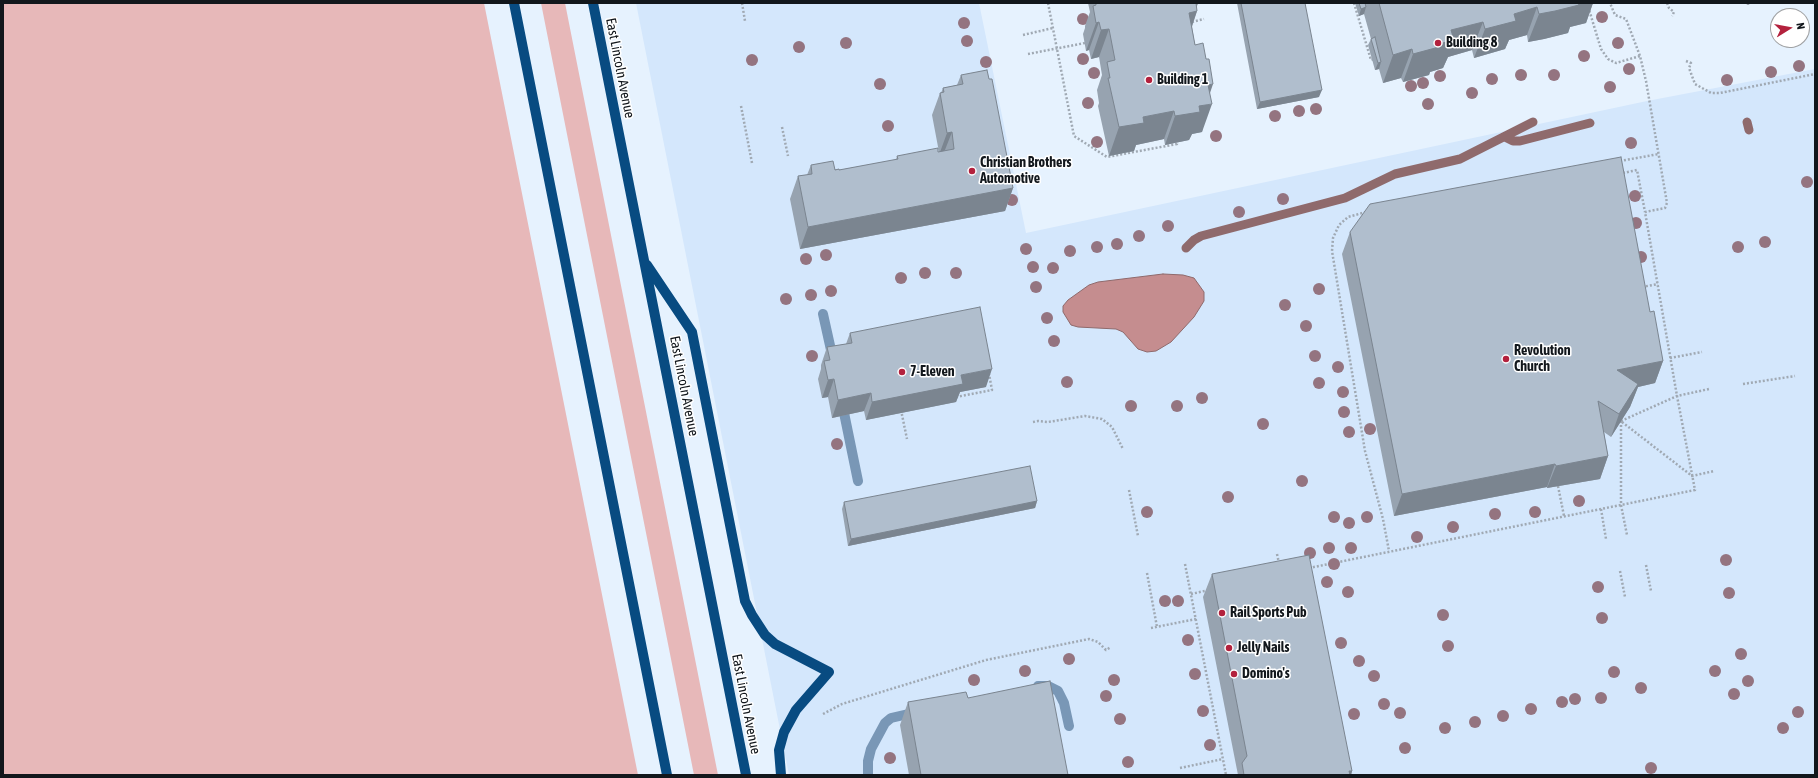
<!DOCTYPE html>
<style>
body{margin:0}
#map{position:relative;width:1818px;height:778px;overflow:hidden;background:#e6f2fe;font-family:"Asap Condensed",sans-serif}
canvas{display:block}
.frame{position:absolute;inset:0;border:4px solid #12171c;pointer-events:none}
.north{position:absolute;left:1770px;top:8px;width:40px;height:40px;box-sizing:border-box;background:#fff;border:1px solid #a0a2a4;border-radius:50%;rotate:79deg;font-size:11px;font-weight:700;line-height:16px;text-align:center;color:#12171c}
.north::after{content:'';display:block;margin:auto;width:14px;height:18px;background:#b3213d;clip-path:polygon(50% 0,100% 100%,50% 72%,0 100%)}
</style>
<div id="map">
<canvas width="1818" height="778"></canvas>
<div class="frame"></div>
<div class="north">N</div>
</div>
<script>
const ctx = document.querySelector('canvas').getContext('2d');
ctx.lineJoin = 'round';
function fillPath(path, color) {
  ctx.fillStyle = color;
  ctx.fill(path, 'evenodd');
}
function poly(rows) {
  const path = new Path2D();
  for (const r of rows) {
    path.moveTo(r[0], r[1]);
    for (let i = 2; i < r.length; i += 2) path.lineTo(r[i], r[i + 1]);
  }
  return path;
}
function trace(path, color, width, dash) {
  ctx.strokeStyle = color;
  ctx.lineWidth = width;
  ctx.lineCap = dash ? 'butt' : 'round';
  ctx.setLineDash(dash || []);
  ctx.stroke(path);
}
function write(font, color, halo, rows, align = 'center') {
  ctx.font = font + ' "Asap Condensed",sans-serif';
  ctx.lineWidth = 3;
  ctx.setLineDash([]);
  ctx.textBaseline = 'middle';
  ctx.strokeStyle = halo;
  ctx.fillStyle = color;
  for (const [text, x, y, turn = 0] of rows) {
    ctx.save();
    ctx.translate(x, y);
    ctx.rotate((+turn || 0) * Math.PI / 180);
    ctx.textAlign = isNaN(turn) ? turn : align;
    if (halo) ctx.strokeText(text, 0, 0);
    ctx.fillText(text, 0, 0);
    ctx.restore();
  }
}
fillPath(poly([
 [636,3,979,3,1026,233,1647,101,1815,69,1815,775,789,775]
]), '#d4e7fc');
fillPath(poly([
 [3,3,484,3,638,775,3,775],
 [541,3,565,3,718,775,694,775]
]), '#e7b8b9');
const water = poly([
 [1163,274,1183,275,1194,278,1204,292,1204,301,1194,317,1171,342,1156,351,1147,352,1138,349,1123,332,1116,329,1078,327,1071,325,1063,312,1063,306,1068,300,1089,285,1098,282,1163,274]
]);
fillPath(water, '#c58d8f');
trace(water, '#8f6a6c', 1);
trace(poly([
 [1747,122,1749,130],
 [1505,137,1513,141,1520,141,1590,123],
 [1186,248,1194,240,1201,236,1345,198,1395,174,1460,159,1533,122]
]), '#8f6a6c', 9);
trace(poly([
 [742,3,745,21],
 [1048,3,1074,136,1107,157,1177,144,1177,142],
 [1354,3,1371,60,1374,59],
 [1587,3,1601,49,1608,59,1616,63,1640,56],
 [1667,3,1669,8,1674,12,1672,16],
 [1748,3,1748,6],
 [1192,22,1204,19],
 [1023,35,1053,28],
 [1028,54,1085,43],
 [1686,61,1691,63,1689,68,1695,84,1711,93,1720,93,1815,74],
 [741,106,752,163],
 [782,127,788,156],
 [1620,161,1659,154],
 [1623,173,1637,170,1645,212],
 [1366,212,1348,217,1339,225,1333,238,1332,251,1365,451,1383,519,1389,551],
 [1642,287,1658,284],
 [1670,358,1702,352],
 [1743,384,1795,376],
 [956,397,992,390,989,374],
 [901,410,907,439],
 [1621,421,1621,505,1627,535],
 [1621,421,1677,396,1709,389],
 [1033,422,1038,421,1048,422,1085,416,1102,419,1112,427,1123,449],
 [1622,422,1692,476,1714,471],
 [1558,486,1564,516],
 [1129,490,1138,536],
 [1601,509,1606,539],
 [1277,554,1279,563],
 [1185,564,1226,775],
 [1646,565,1651,591],
 [1309,568,1695,490,1677,396,1645,212,1665,208,1667,203,1646,81,1640,56,1626,19,1615,15,1610,3],
 [1620,571,1625,597],
 [1147,573,1157,627],
 [1191,594,1209,590],
 [1151,628,1196,619],
 [823,714,842,704,986,660,1089,639,1098,642,1106,650,1111,647],
 [1180,768,1223,759]
]), '#a0a9b3', 2.5, [2, 2]);
trace(poly([
 [823,314,833,359],
 [842,403,858,481],
 [1038,686,1048,686,1058,691,1064,703,1069,726],
 [868,775,868,761,871,749,885,723,891,718,917,712]
]), '#7997b6', 10);
trace(poly([
 [514,3,667,775],
 [593,3,746,775],
 [647,265,692,332,745,601,752,615,765,635,775,644,829,672,796,710,784,732,779,750,781,775]
]), '#084b81', 10);
ctx.fillStyle = '#947480';
for (const [x, y] of [
 [1602,17],
 [1083,19],
 [964,23],
 [967,41],
 [846,43],
 [1618,43],
 [799,47],
 [1584,56],
 [1083,59],
 [752,60],
 [986,62],
 [1799,66],
 [1629,69],
 [1771,72],
 [1094,73],
 [1521,75],
 [1554,75],
 [1440,76],
 [1492,79],
 [1727,80],
 [1423,83],
 [880,84],
 [1411,86],
 [1610,87],
 [1472,93],
 [1088,103],
 [1428,104],
 [1316,109],
 [1299,111],
 [1275,116],
 [888,126],
 [1216,136],
 [1097,142],
 [1631,143],
 [1807,182],
 [1635,196],
 [1283,199],
 [1012,200],
 [1239,212],
 [1636,223],
 [1168,226],
 [1139,236],
 [1765,242],
 [1117,244],
 [1097,247],
 [1738,247],
 [1026,249],
 [1070,251],
 [826,255],
 [1641,257],
 [806,259],
 [1033,267],
 [1053,268],
 [925,273],
 [956,273],
 [901,278],
 [1036,287],
 [1319,289],
 [831,291],
 [811,295],
 [786,299],
 [1285,305],
 [1047,318],
 [1306,326],
 [1054,341],
 [812,356],
 [1315,356],
 [1338,367],
 [1067,382],
 [1319,383],
 [1343,392],
 [1202,398],
 [1131,406],
 [1177,406],
 [1344,412],
 [1263,424],
 [1370,429],
 [1349,432],
 [837,444],
 [1302,481],
 [1228,497],
 [1579,501],
 [1147,512],
 [1535,512],
 [1495,514],
 [1334,517],
 [1367,517],
 [1349,523],
 [1453,527],
 [1417,537],
 [1329,548],
 [1351,548],
 [1310,553],
 [1726,560],
 [1334,564],
 [1327,582],
 [1598,587],
 [1348,592],
 [1729,593],
 [1165,601],
 [1178,601],
 [1443,615],
 [1602,618],
 [1188,640],
 [1341,643],
 [1448,646],
 [1741,654],
 [1069,659],
 [1359,661],
 [1025,671],
 [1715,671],
 [1614,672],
 [1195,674],
 [1374,676],
 [974,680],
 [1114,680],
 [1748,681],
 [1641,688],
 [1734,694],
 [1106,696],
 [1601,698],
 [1575,699],
 [1562,702],
 [1384,704],
 [1531,709],
 [1203,711],
 [1798,712],
 [1400,713],
 [1354,714],
 [1503,716],
 [1120,719],
 [1475,722],
 [1445,728],
 [1783,728],
 [1210,745],
 [1405,748],
 [890,758],
 [1128,762],
 [1651,768]
]) {
  ctx.beginPath();
  ctx.arc(x, y, 6, 0, 2 * Math.PI);
  ctx.fill();
}
fillPath(poly([
 [1088,3,1198,3,1196,7,1197,11,1192,27,1195,45,1210,93,1202,132,1192,134,1189,140,1165,145,1164,139,1136,145,1134,151,1109,156,1098,106,1099,103,1097,90,1102,75,1099,57,1091,59,1089,50,1086,51,1083,34,1085,28,1085,26,1090,12],
 [1237,3,1305,3,1319,97,1257,109],
 [1355,3,1593,3,1586,23,1570,27,1568,33,1544,39,1528,42,1527,35,1509,40,1505,49,1474,58,1472,50,1448,57,1443,68,1430,72,1429,75,1403,82,1401,78,1383,83,1379,69,1375,70,1368,45,1371,39,1364,14,1359,16],
 [961,75,1013,188,1005,211,800,249,790,199,798,176,807,175,811,165,839,170,896,160,897,156,939,152,932,115,940,93,941,93,943,88,957,85],
 [1350,232,1650,312,1663,361,1655,383,1638,387,1630,407,1611,437,1604,432,1608,456,1600,479,1547,488,1547,487,1394,516,1342,254],
 [850,333,986,387,960,392,956,402,866,420,864,411,832,418,828,397,822,398,818,379,821,369,821,365,827,347,846,344],
 [1037,501,1035,508,848,546,842,509,844,502],
 [1212,574,1352,771,1351,775,1238,775,1203,597],
 [968,698,1068,775,909,775,900,725,908,702]
]), '#97a3b0');
fillPath(poly([
 [1195,3,1198,3,1195,12,1197,11,1187,40,1189,13],
 [1576,3,1593,3,1586,23,1570,27,1568,33,1544,39,1528,42,1539,14],
 [1366,7,1364,14,1359,16,1361,9],
 [1537,7,1527,35,1509,40,1505,49,1474,58,1485,29,1514,14],
 [1099,22,1089,50,1086,51,1096,23],
 [1483,22,1472,50,1448,57,1443,68,1430,72,1429,75,1403,82,1413,54,1439,44,1451,30],
 [1109,29,1099,57,1091,59,1101,30],
 [1412,49,1401,78,1383,83,1393,55],
 [1381,62,1379,69,1375,70,1378,63],
 [1213,84,1206,105,1212,104,1202,132,1192,134,1189,140,1165,145,1175,116,1208,85],
 [1322,90,1319,97,1257,109,1260,102],
 [1174,111,1164,139,1136,145,1134,151,1109,156,1119,127,1143,117],
 [952,132,943,155,939,155,947,133],
 [1013,188,1005,211,800,249,808,227],
 [1663,361,1655,383,1638,387,1630,407,1611,437,1619,414,1617,370],
 [992,369,986,387,960,392,956,402,866,420,872,402,961,375],
 [834,379,828,397,822,398,828,380],
 [871,393,864,411,832,418,838,400],
 [1608,456,1600,479,1547,488,1556,466],
 [1555,464,1547,487,1394,516,1402,494],
 [1037,501,1035,508,848,546,851,539],
 [1349,771,1352,771,1351,775,1348,775]
]), '#7b8590');
const building = poly([
 [1096,3,1196,3,1197,11,1189,13,1195,45,1203,43,1206,59,1209,59,1213,84,1208,85,1212,104,1199,106,1200,112,1175,116,1174,111,1143,117,1144,123,1119,127,1108,78,1110,78,1107,62,1115,60,1109,29,1101,30,1099,22,1096,23,1093,6,1096,5,1096,3],
 [1241,3,1305,3,1322,90,1260,102,1241,3],
 [1359,3,1365,3,1366,7,1361,9,1359,3],
 [1379,3,1578,3,1579,5,1555,11,1539,14,1537,7,1514,14,1516,21,1485,29,1483,22,1451,30,1454,40,1439,44,1439,47,1413,54,1412,49,1393,55,1379,3],
 [1375,37,1381,62,1378,63,1371,39,1375,37],
 [987,70,989,79,992,79,1013,188,808,227,798,176,812,174,811,165,833,161,835,170,839,169,839,170,898,159,897,156,938,148,938,152,954,149,952,132,947,133,940,93,944,92,943,88,963,84,961,75,987,70],
 [1621,157,1650,312,1654,311,1663,361,1617,370,1638,384,1619,414,1598,401,1608,456,1556,466,1555,464,1402,494,1350,232,1370,204,1621,157],
 [980,307,992,369,961,375,963,384,872,402,871,393,838,400,834,379,828,380,824,361,830,360,827,347,852,343,850,333,980,307],
 [1030,466,1037,501,851,539,844,502,1030,466],
 [1309,555,1352,771,1349,771,1350,775,1244,775,1242,763,1247,756,1212,574,1309,555],
 [1050,681,1068,775,921,775,908,702,966,692,968,698,1050,681]
]);
fillPath(building, '#b0becd');
trace(building, '#7b8590', 1);
for (const [x, y, r, color] of [
 [1438,43,4,"#b3213d"],
 [1149,80,4,"#b3213d"],
 [972,171,4,"#b3213d"],
 [1506,359,4,"#b3213d"],
 [902,372,4,"#b3213d"],
 [1222,613,4,"#b3213d"],
 [1229,648,4,"#b3213d"],
 [1234,674,4,"#b3213d"]
]) {
  const dot = new Path2D();
  dot.arc(x, y, r, 0, 2 * Math.PI);
  ctx.fillStyle = color;
  ctx.fill(dot);
  trace(dot, '#fff', 1.5);
}
write('bold 14px', '#12171c', '#fff', [
 ["Building 8",1446,43],
 ["Building 1",1157,80],
 ["Christian Brothers",980,163],
 ["Automotive",980,179],
 ["Revolution",1514,351],
 ["Church",1514,367],
 ["7-Eleven",910,372],
 ["Rail Sports Pub",1230,613],
 ["Jelly Nails",1237,648],
 ["Domino's",1242,674]
], 'left');
write('14px', '#12171c', '#fff', [
 ["East Lincoln Avenue",620,68,79],
 ["East Lincoln Avenue",684,386,79],
 ["East Lincoln Avenue",746,704,79]
]);
</script>
